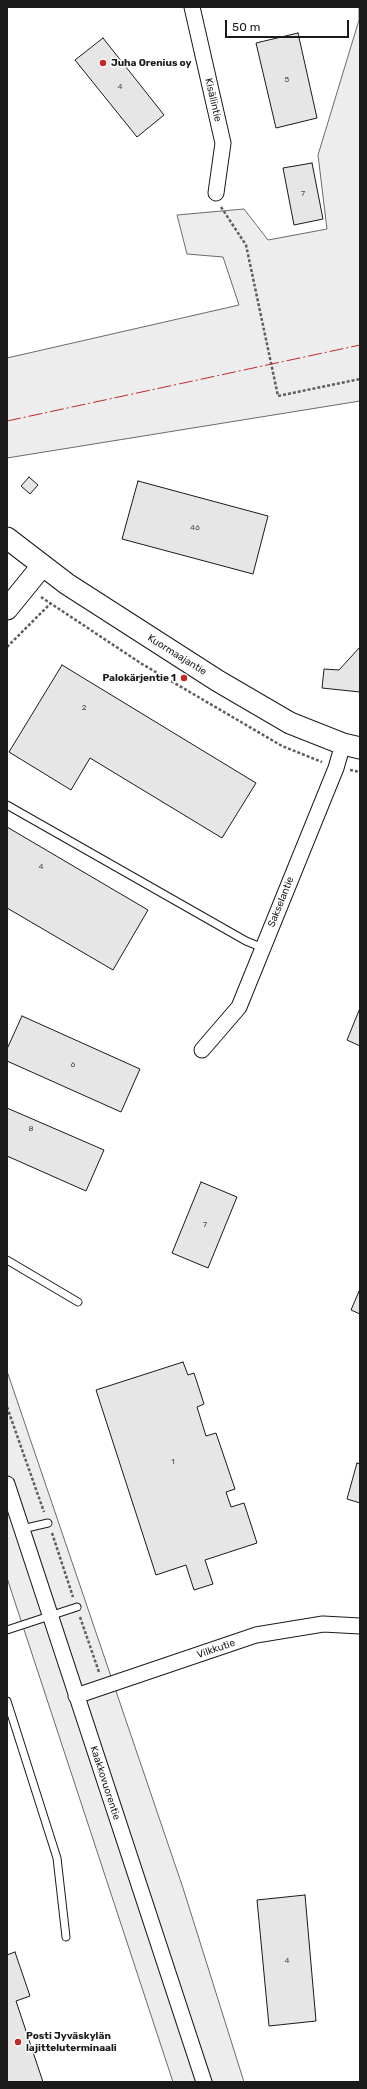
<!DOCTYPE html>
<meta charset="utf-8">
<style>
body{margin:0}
#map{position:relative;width:367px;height:2089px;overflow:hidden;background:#fff;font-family:Rubik,sans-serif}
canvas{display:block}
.frame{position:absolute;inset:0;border:8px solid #1a1a1a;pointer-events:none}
.scale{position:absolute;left:225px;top:20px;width:124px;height:18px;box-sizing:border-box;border:2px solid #1a1a1a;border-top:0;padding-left:5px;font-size:12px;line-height:14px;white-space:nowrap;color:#1a1a1a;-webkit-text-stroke:3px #fff;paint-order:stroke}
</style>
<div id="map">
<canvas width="367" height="2089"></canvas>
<div class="frame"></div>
<div class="scale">50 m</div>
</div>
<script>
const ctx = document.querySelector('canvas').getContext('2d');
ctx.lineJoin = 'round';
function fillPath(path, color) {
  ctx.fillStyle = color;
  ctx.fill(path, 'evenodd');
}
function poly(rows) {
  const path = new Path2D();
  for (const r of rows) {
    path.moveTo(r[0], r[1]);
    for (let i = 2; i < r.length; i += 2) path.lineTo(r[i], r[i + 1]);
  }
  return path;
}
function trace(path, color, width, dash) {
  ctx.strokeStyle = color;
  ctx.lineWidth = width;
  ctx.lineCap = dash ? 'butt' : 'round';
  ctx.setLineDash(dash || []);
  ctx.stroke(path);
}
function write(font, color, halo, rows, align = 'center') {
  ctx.font = font + ' Rubik,sans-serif';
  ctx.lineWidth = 3;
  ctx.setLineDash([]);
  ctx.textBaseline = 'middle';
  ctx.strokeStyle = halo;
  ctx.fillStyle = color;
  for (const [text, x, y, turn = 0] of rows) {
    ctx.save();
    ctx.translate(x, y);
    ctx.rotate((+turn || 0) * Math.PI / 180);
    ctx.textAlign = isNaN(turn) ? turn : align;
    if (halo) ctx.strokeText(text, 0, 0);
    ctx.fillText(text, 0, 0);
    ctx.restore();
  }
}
const green = poly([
 [359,7,360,7,360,401,7,458,7,358,239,305,223,257,187,254,177,215,244,209,268,240,327,229,318,155,359,20,359,7],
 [7,1371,183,1888,244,2082,173,2082,7,1578,7,1371]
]);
fillPath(green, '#ededed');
trace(green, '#6a6a6a', 1);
const building = poly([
 [298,33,317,118,276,128,256,43,298,33],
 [103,38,164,115,137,137,75,60,103,38],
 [312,163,323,219,294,225,283,168,312,163],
 [29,477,38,485,30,494,21,486,29,477],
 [138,481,268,516,253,574,122,539,138,481],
 [360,647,360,692,322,688,324,669,339,670,360,647],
 [62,665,256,783,222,838,90,758,71,790,9,752,62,665],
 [7,827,148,910,113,970,7,908,7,827],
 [360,1008,360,1046,347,1040,360,1008],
 [22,1016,140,1069,121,1112,7,1061,7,1049,22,1016],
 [7,1108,104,1150,86,1191,7,1156,7,1108],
 [201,1182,237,1197,208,1268,172,1253,201,1182],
 [360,1289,360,1314,351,1310,360,1289],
 [183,1362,188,1375,194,1373,204,1404,197,1407,206,1436,216,1433,235,1489,226,1492,231,1507,244,1503,257,1543,205,1560,213,1584,194,1590,186,1565,156,1575,96,1390,183,1362],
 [357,1463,360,1464,360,1503,347,1499,357,1463],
 [305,1895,316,2021,269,2026,257,1900,305,1895],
 [15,1952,30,1996,16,2001,43,2082,7,2082,7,1955,15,1952]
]);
fillPath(building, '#e6e6e6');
trace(building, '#1a1a1a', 1);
const lane = poly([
 [7,805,246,941,263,948],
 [7,1260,78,1302],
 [22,1529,48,1523],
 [7,1630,77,1607],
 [7,1701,57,1858,66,1937]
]);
const street = poly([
 [192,7,223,143,216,193],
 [202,1050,239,1007,336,768,343,744],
 [7,1484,204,2082],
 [76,1696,256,1635,323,1624,360,1626]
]);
const secondary = poly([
 [7,538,67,584,218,681,290,723,343,744,360,748],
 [7,609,42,566]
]);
trace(lane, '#1a1a1a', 9);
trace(street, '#1a1a1a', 17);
trace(secondary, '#1a1a1a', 23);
trace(poly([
 [221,207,246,245,278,396,360,379],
 [41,597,142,664,282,746,322,762],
 [7,647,50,604],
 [350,770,360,772],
 [7,1407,44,1512],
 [52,1533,73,1597],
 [80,1617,99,1672]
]), '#5f5f5f', 2.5, [3, 2]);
trace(lane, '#fff', 7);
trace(street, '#fff', 15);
trace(secondary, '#fff', 21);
trace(poly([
 [7,421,360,345]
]), '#c62828', 1, [14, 3, 2, 3]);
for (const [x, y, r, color] of [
 [103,63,4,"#c62828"],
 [184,678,4,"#c62828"],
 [18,2042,4,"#c62828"]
]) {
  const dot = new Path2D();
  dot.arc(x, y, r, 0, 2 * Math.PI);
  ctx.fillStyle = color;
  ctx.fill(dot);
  trace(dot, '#fff', 1.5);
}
write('8px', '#4d4d4d', null, [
 ["5",287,80],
 ["4",120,87],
 ["7",303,194],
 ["46",195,528],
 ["2",84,708],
 ["4",41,867],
 ["6",73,1065],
 ["8",31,1129],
 ["7",205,1225],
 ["1",173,1462],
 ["4",287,1961]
]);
write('bold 10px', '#1a1a1a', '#fff', [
 ["Juha Orenius oy",111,63],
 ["Palokärjentie 1",176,678,"right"],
 ["Posti Jyväskylän",26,2036],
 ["lajitteluterminaali",26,2048]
], 'left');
write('10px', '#1a1a1a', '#fff', [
 ["Kisällintie",213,100,77],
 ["Kuormaajantie",177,655,32],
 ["Sakselantie",281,902,-68],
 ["Vilkkutie",216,1649,-19],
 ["Kaakkovuorentie",105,1783,72]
]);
</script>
